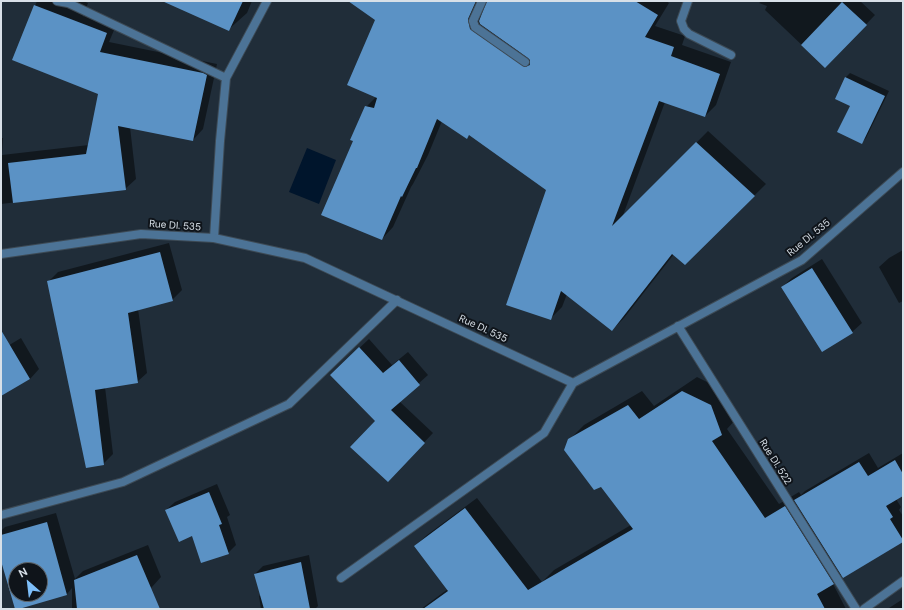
<!DOCTYPE html>
<style>
body{margin:0}
#map{position:relative;width:904px;height:610px;overflow:hidden;background:#202d39;font-family:"DM Sans",sans-serif}
canvas{display:block}
.frame{position:absolute;inset:0;border:2px solid #d8e0e8;pointer-events:none}
.north{position:absolute;left:8px;top:562px;width:40px;height:40px;box-sizing:border-box;background:#0f141a;border:1px solid #5f666c;border-radius:50%;rotate:332deg;font-size:11px;font-weight:700;line-height:16px;text-align:center;color:#d8e0e8}
.north::after{content:'';display:block;margin:auto;width:14px;height:18px;background:#7dbef9;clip-path:polygon(50% 0,100% 100%,50% 72%,0 100%)}
</style>
<div id="map">
<canvas width="904" height="610"></canvas>
<div class="frame"></div>
<div class="north">N</div>
</div>
<script>
const ctx = document.querySelector('canvas').getContext('2d');
ctx.lineJoin = 'round';
function fillPath(path, color) {
  ctx.fillStyle = color;
  ctx.fill(path, 'evenodd');
}
function poly(rows) {
  const path = new Path2D();
  for (const r of rows) {
    path.moveTo(r[0], r[1]);
    for (let i = 2; i < r.length; i += 2) path.lineTo(r[i], r[i + 1]);
  }
  return path;
}
function trace(path, color, width, dash) {
  ctx.strokeStyle = color;
  ctx.lineWidth = width;
  ctx.lineCap = dash ? 'butt' : 'round';
  ctx.setLineDash(dash || []);
  ctx.stroke(path);
}
function write(font, color, halo, rows, align = 'center') {
  ctx.font = font + ' "DM Sans",sans-serif';
  ctx.lineWidth = 4;
  ctx.setLineDash([]);
  ctx.textBaseline = 'middle';
  ctx.strokeStyle = halo;
  ctx.fillStyle = color;
  for (const [text, x, y, turn = 0] of rows) {
    ctx.save();
    ctx.translate(x, y);
    ctx.rotate((+turn || 0) * Math.PI / 180);
    ctx.textAlign = isNaN(turn) ? turn : align;
    if (halo) ctx.strokeText(text, 0, 0);
    ctx.fillText(text, 0, 0);
    ctx.restore();
  }
}
fillPath(poly([
 [307,148,336,160,319,204,289,192]
]), '#00152c');
fillPath(poly([
 [37,1,83,1,88,3,83,17,88,12,117,23,109,42,217,64,203,129,193,140,130,127,136,179,125,189,1,204,1,138,3,138,2,155,89,145,100,93,13,60],
 [208,1,252,1,247,13,228,30],
 [350,1,482,1,479,7,481,18,488,1,545,1,505,88,528,100,587,1,666,1,669,3,655,26,685,36,682,45,731,62,716,105,705,116,665,102,622,218,708,131,766,184,685,264,674,254,624,318,612,330,567,294,562,307,550,319,547,190,470,134,467,137,442,121,428,155,413,184,411,187,393,227,382,239,354,141,366,107,376,97,377,20],
 [762,1,860,1,875,15,825,67,765,10,767,6,759,3],
 [850,73,889,91,866,138,861,143,845,78],
 [169,243,182,290,172,300,138,309,147,373,137,382,105,387,113,454,103,464,48,282,58,272],
 [903,250,903,301,899,303,879,267,889,258],
 [822,259,862,323,852,332,782,287,792,278],
 [21,338,39,369,30,379,1,394,1,350],
 [369,339,392,365,408,352,428,375,399,401,433,433,396,472,376,421,340,366],
 [697,377,725,391,736,419,727,429,779,504,799,492,801,495,805,491,869,453,878,468,903,453,903,495,896,499,901,507,899,510,903,516,903,541,842,574,833,584,846,609,421,609,448,589,415,546,427,535,477,498,542,582,554,570,631,525,569,440,584,425,642,391,654,406],
 [217,484,230,515,227,517,236,545,228,553,166,510,175,502],
 [56,513,75,579,83,571,148,545,161,577,151,588,122,609,72,609,72,588,67,594,16,609,1,557,1,531,5,527],
 [16,570,40,570,40,594,16,594],
 [309,555,318,606,315,609,261,609,259,596,261,595,255,574,263,566],
 [903,599,903,609,888,609,889,608]
]), '#0007');
fillPath(poly([
 [162,1,243,1,229,31],
 [348,1,476,1,468,19,470,29,525,67,530,65,530,60,528,58,480,24,479,21,487,1,635,1,658,15,645,37,674,47,671,56,720,74,705,117,659,101,612,226,696,142,755,196,685,265,672,254,612,331,561,291,551,320,506,305,546,190,469,135,467,139,437,119,417,168,416,168,402,197,401,196,382,240,321,215,353,141,350,140,365,106,374,108,377,98,347,85,375,20],
 [842,2,867,25,825,68,801,45],
 [34,5,107,33,100,52,203,73,207,75,193,141,118,126,126,190,13,203,8,163,86,154,98,94,12,60],
 [845,77,885,96,862,144,837,132,850,106,835,99],
 [160,252,173,301,128,313,138,383,95,390,104,465,86,468,47,281],
 [812,268,853,333,822,352,781,287],
 [1,330,30,379,1,396],
 [359,347,383,373,399,360,420,385,391,410,425,443,388,482,350,447,375,421,330,375],
 [682,391,711,405,722,435,712,441,765,518,785,506,834,584,817,594,825,609,423,609,448,591,414,546,465,508,528,590,633,529,601,487,594,490,564,450,568,439,628,405,639,419],
 [895,460,903,474,903,496,886,506,893,517,890,519,903,540,903,542,843,578,794,500,859,462,868,476],
 [209,492,222,524,219,525,229,554,201,563,192,536,179,542,165,510],
 [47,522,67,595,19,609,15,609,1,561,1,535],
 [16,570,40,570,40,594,16,594],
 [137,555,160,609,77,609,74,580],
 [301,562,310,609,264,609,254,574]
]), '#5b92c5');
const service = poly([
 [57,1,68,3,226,78],
 [214,238,220,141,226,78,267,1]
]);
const minor = poly([
 [482,1,473,21,475,27,525,62],
 [688,1,681,21,684,29,689,34,731,55],
 [1,254,141,234,214,238,305,258,573,383,802,260,903,172],
 [678,326,856,609],
 [1,515,123,482,289,404,397,300],
 [341,578,544,433,573,383],
 [864,609,903,581]
]);
trace(service, '#3d4a55', 10);
trace(minor, '#3d4a55', 10);
trace(service, '#4c7396', 8);
trace(minor, '#4c7396', 8);
write('10px', '#d8e0e8', '#0f141a', [
 ["Rue DI. 535",175,226,4],
 ["Rue DI. 535",809,238,-39],
 ["Rue DI. 535",483,329,25],
 ["Rue DI. 522",775,462,58]
]);
</script>
